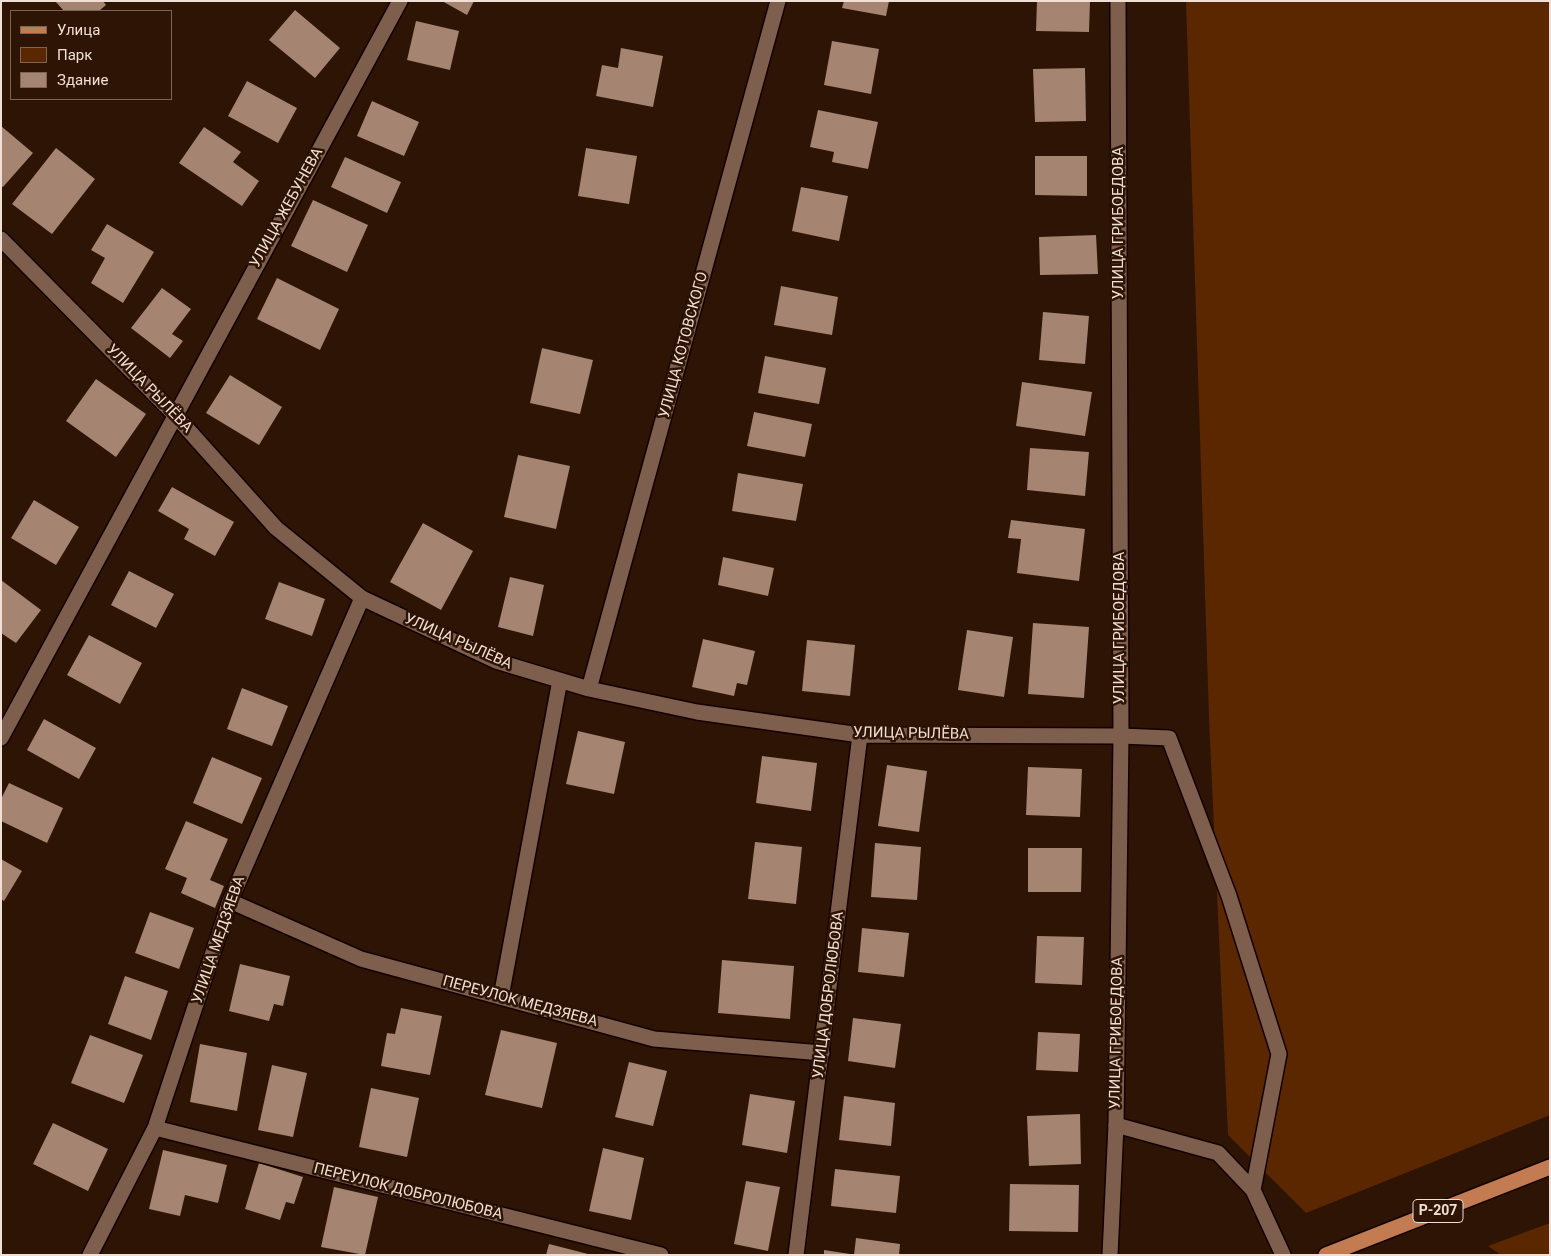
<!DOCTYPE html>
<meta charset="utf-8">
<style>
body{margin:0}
#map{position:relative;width:1551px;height:1256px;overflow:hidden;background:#2d1405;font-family:Roboto,sans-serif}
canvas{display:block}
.frame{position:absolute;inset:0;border:2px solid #f1ded4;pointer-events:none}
.legend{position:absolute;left:10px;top:10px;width:162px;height:90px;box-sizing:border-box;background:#2d1405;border:1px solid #7b6558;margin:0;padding:6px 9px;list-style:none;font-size:15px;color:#f1ded4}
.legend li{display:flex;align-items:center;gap:10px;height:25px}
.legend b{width:25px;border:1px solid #7b6558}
</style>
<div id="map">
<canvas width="1551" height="1256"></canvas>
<div class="frame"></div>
<ul class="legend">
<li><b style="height:6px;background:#c37c52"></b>Улица</li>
<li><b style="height:14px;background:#5b2700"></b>Парк</li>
<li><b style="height:14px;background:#a58472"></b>Здание</li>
</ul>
</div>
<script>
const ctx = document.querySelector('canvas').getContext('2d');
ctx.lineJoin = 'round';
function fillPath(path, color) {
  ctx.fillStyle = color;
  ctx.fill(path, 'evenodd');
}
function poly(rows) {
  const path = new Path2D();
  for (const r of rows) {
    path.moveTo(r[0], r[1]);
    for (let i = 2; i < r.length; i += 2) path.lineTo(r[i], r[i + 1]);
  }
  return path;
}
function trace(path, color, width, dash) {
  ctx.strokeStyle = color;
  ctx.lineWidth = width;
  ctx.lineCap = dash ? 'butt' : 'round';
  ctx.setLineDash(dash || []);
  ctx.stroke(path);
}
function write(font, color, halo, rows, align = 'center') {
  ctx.font = font + ' Roboto,sans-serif';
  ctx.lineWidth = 5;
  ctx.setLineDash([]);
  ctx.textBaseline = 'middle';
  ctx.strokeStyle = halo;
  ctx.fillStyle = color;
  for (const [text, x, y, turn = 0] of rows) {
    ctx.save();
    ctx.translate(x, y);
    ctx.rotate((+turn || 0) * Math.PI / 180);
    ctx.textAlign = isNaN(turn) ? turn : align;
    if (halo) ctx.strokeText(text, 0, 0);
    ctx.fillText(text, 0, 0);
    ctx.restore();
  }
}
fillPath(poly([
 [1186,1,1550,1,1550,1115,1306,1213,1228,1135,1209,718],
 [1550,1223,1550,1255,1501,1255,1488,1246]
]), '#5b2700');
fillPath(poly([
 [55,1,103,1,106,5,99,11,64,11],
 [442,1,474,1,467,15],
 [844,1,889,1,886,16,842,8],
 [1037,1,1090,1,1089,32,1036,31],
 [295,10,340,48,315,78,269,40],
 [416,21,459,31,450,70,407,60],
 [832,41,879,49,871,94,824,85],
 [621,48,663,56,653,107,596,96,602,65,618,68],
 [1085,68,1086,121,1035,122,1033,69],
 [247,81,297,108,278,143,228,116],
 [372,101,419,122,404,156,357,136],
 [818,110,878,122,868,169,832,162,834,152,810,147],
 [1,126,33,153,3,187,1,186],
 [204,127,241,152,233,162,259,181,242,206,179,163],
 [56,148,95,179,52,234,12,204],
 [586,148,637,156,629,204,578,196],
 [1035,156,1087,156,1087,196,1035,195],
 [345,157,401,182,387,213,331,187],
 [801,187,848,196,839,241,792,231],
 [313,200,368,225,347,272,291,246],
 [107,224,154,252,123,303,91,283,105,258,91,250],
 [1096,235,1098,274,1040,275,1039,237],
 [277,278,339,309,320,350,257,319],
 [781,286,838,297,832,335,774,325],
 [162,288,191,309,172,334,183,341,170,358,131,328],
 [1043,312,1089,316,1085,364,1039,360],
 [542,348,593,360,580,414,530,403],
 [765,356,826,368,819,404,758,393],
 [230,375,282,407,259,445,206,413],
 [96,379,146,414,116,457,66,421],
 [1022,382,1092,392,1085,436,1016,426],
 [754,412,812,424,805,457,747,446],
 [1030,448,1089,452,1085,496,1027,490],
 [518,455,570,466,556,529,504,517],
 [738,473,803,484,796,521,732,511],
 [172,487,234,522,215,556,184,539,189,529,158,511],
 [34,500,79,527,56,565,11,538],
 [1011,520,1085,529,1079,581,1017,573,1021,539,1008,538],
 [423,523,473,551,441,610,390,582],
 [723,557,774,568,768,596,718,585],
 [129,571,174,594,156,628,111,605],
 [510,577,544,585,533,636,498,627],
 [1,580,41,610,16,643,1,633],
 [279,582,325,599,312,636,265,619],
 [1033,623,1089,627,1084,698,1028,694],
 [967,630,1013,637,1004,697,958,690],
 [89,635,142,663,120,704,67,675],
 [703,639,755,651,747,685,737,683,734,696,692,687],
 [807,640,855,645,850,696,802,691],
 [242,688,288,706,272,746,227,729],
 [44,719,96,748,79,779,27,750],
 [578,731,625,742,614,794,566,784],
 [762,756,817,763,811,811,756,803],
 [212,757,262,778,242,824,193,803],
 [887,765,927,771,919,832,878,826],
 [1028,767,1082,769,1080,817,1026,815],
 [9,783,63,808,47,843,1,821,1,799],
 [186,821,228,839,210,880,224,886,215,908,181,893,187,878,165,869],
 [755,842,802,847,796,904,748,899],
 [875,843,921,847,917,900,871,897],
 [1028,848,1082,848,1081,892,1028,892],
 [1,859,22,871,4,901,1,899],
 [150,912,194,928,179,969,135,953],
 [862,928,909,933,904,977,858,972],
 [1037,936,1084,937,1082,985,1035,983],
 [722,960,794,966,790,1019,718,1013],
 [240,964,290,976,283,1006,274,1004,269,1021,229,1011],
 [125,976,168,991,151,1040,108,1024],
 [401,1008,442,1016,430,1075,381,1066,387,1033,395,1034],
 [853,1018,901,1024,895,1068,848,1061],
 [501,1030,557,1043,542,1108,485,1095],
 [1038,1032,1080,1034,1078,1072,1036,1070],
 [90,1035,143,1055,124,1103,71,1083],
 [200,1044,247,1053,237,1111,190,1102],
 [629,1062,667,1071,653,1126,615,1117],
 [272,1065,307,1073,293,1137,258,1130],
 [371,1088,419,1098,407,1157,359,1147],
 [750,1094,795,1101,787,1153,742,1145],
 [844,1096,895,1103,891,1146,839,1140],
 [1080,1114,1081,1164,1029,1166,1027,1116],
 [53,1123,108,1149,88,1191,33,1164],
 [603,1148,644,1158,631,1220,589,1211],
 [163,1150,227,1165,218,1203,185,1195,180,1216,149,1209],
 [259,1163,303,1177,294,1204,286,1202,280,1220,245,1209],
 [835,1169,900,1176,896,1213,831,1206],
 [746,1181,780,1187,768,1251,734,1244],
 [1010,1184,1079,1185,1078,1232,1009,1231],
 [334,1187,378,1197,365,1255,321,1247],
 [856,1238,900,1244,899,1255,854,1255],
 [549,1244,588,1254,588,1255,546,1255],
 [824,1250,850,1254,850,1255,824,1255]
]), '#a58472');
const lane = poly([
 [1121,736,1169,738,1229,896,1279,1054,1253,1190,1283,1255],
 [1116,1125,1218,1153,1253,1190]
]);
const street = poly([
 [1,239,174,414,276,528,362,598,496,661,589,689,697,712,860,735,1121,736],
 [589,689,778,1],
 [1,738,400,1],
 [230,901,361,959,654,1039,822,1053],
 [501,997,560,680],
 [155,1128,661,1255],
 [90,1255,155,1128,230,901,362,598],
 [796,1255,860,735],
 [1110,1255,1116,1125,1121,736,1118,1]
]);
const primary = poly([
 [1326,1255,1550,1167]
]);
trace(lane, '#140100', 18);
trace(street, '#140100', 18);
trace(primary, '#140100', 18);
trace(lane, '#7e5f4d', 15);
trace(street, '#7e5f4d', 15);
trace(primary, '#c37c52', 15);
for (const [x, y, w] of [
 [1438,1211,50]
]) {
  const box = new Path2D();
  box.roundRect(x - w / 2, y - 11.5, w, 23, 4);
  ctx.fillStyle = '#2d1405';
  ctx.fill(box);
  trace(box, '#f1ded4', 1);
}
write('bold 14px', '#f1ded4', null, [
 ["Р-207",1438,1211]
]);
write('15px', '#f1ded4', '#2d1405', [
 ["УЛИЦА ЖЕБУНЕВА",287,208,-61],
 ["УЛИЦА ГРИБОЕДОВА",1119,223,-90],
 ["УЛИЦА КОТОВСКОГО",684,345,-75],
 ["УЛИЦА РЫЛЁВА",149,389,46],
 ["УЛИЦА ГРИБОЕДОВА",1120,628,-90],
 ["УЛИЦА РЫЛЁВА",458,642,24],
 ["УЛИЦА РЫЛЁВА",911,734,1],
 ["УЛИЦА МЕДЗЯЕВА",219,940,-71],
 ["УЛИЦА ДОБРОЛЮБОВА",829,995,-83],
 ["ПЕРЕУЛОК МЕДЗЯЕВА",520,1002,15],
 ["УЛИЦА ГРИБОЕДОВА",1117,1033,-89],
 ["ПЕРЕУЛОК ДОБРОЛЮБОВА",408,1192,14]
]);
</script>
